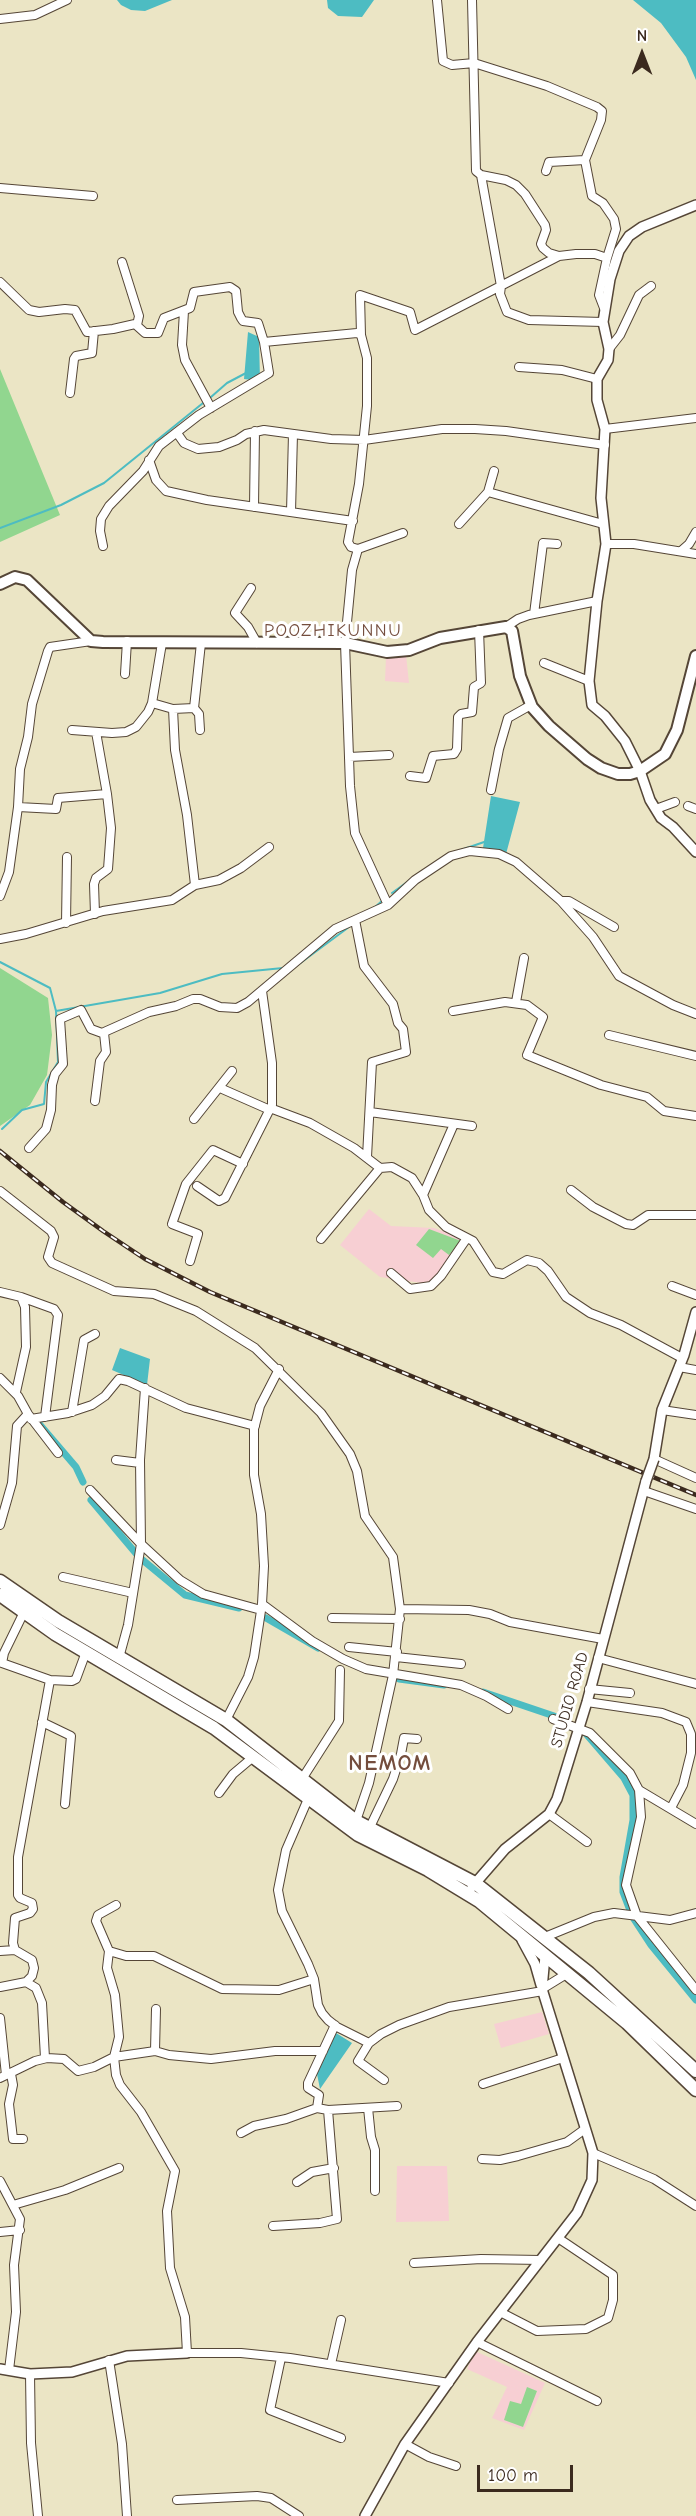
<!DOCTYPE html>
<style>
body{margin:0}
#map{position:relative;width:696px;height:2516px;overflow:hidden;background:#ebe5c5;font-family:"Comic Neue",sans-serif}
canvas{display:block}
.north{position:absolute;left:612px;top:24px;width:60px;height:60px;-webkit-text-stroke:4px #fff;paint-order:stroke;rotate:0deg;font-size:16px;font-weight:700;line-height:24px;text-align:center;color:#3b2a1e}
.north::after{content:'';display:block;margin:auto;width:21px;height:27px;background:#3b2a1e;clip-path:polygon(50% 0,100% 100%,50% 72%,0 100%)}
.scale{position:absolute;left:477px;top:2465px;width:96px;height:27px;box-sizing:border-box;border:3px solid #3b2a1e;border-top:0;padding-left:8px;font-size:18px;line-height:21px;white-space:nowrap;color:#3b2a1e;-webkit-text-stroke:4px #fff;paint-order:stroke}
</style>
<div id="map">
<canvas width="696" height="2516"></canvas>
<div class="north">N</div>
<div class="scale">100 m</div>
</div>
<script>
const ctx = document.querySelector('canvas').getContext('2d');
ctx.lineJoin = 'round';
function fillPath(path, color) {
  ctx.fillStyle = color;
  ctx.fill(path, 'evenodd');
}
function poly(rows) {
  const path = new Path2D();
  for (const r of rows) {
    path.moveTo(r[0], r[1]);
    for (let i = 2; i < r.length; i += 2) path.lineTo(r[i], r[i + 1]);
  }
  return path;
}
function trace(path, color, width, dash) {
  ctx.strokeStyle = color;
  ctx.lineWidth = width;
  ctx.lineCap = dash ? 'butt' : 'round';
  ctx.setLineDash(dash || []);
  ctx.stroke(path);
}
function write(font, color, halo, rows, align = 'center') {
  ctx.font = font + ' "Comic Neue",sans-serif';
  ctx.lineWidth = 6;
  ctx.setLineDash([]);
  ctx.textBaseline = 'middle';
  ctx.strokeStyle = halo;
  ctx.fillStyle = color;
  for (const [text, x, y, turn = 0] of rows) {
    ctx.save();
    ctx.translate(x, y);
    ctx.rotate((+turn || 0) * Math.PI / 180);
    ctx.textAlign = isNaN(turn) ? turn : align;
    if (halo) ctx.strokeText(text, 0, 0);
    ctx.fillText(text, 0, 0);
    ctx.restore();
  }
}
fillPath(poly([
 [406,655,409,683,385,681,386,657],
 [369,1209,391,1226,434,1228,465,1239,429,1284,380,1277,340,1245],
 [542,2012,549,2034,501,2048,494,2024],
 [397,2166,447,2166,449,2221,396,2222],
 [475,2351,545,2383,524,2430,492,2418,507,2387,467,2369]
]), '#f7cfd3');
fillPath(poly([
 [0,369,60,515,0,542],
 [0,968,48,998,52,1035,47,1075,30,1105,0,1126],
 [429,1229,461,1241,449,1255,441,1249,433,1258,416,1245],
 [527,2387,537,2391,523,2427,504,2420,510,2401,521,2404]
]), '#91d68f');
fillPath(poly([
 [117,0,172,0,145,11,131,10,121,5],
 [327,0,374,0,362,17,338,16,328,8],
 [633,0,696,0,696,80,686,57,661,23],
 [248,332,259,337,260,381,244,379],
 [491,796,520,802,506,854,483,848],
 [120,1348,150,1359,147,1385,112,1370],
 [336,2033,352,2043,320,2089,316,2069]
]), '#4dbcc2');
trace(poly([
 [211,397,227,383,246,373],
 [0,528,61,505,104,483,203,403],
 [458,851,487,841],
 [392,893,410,880],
 [374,908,383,900],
 [0,962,50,988,56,1011,58,1062,46,1082,44,1104,22,1110,2,1129],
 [295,967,353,924],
 [56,1011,160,993,222,974,283,968]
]), '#4dbcc2', 2);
trace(poly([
 [35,1419,76,1467,83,1482],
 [91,1500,139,1557,185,1595,239,1608],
 [266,1618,318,1648],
 [399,1679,444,1685],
 [483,1692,560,1718],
 [587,1735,624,1778,633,1795,633,1820,623,1877,623,1892,631,1913],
 [634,1919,651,1945,696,2000]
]), '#4dbcc2', 7);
const minor = poly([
 [437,0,443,61,452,65,474,63,547,86,597,107,602,111,601,120,585,160,592,196,603,203,614,219,616,229,607,258],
 [472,0,476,171,481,175,506,180,516,185,525,194,545,225,546,230,541,244,543,248,549,253,559,256],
 [0,19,35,15,67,0],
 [546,171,549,162,585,160],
 [481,175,501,286,500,294,507,312,529,320,603,322],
 [0,188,93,196],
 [122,262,139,316,137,325],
 [0,282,29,310,39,312,65,309,75,310,87,332,113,329,135,324,145,333,158,333,164,318,190,308,194,292,230,287,236,291,238,312,241,318,243,321,258,323,264,342,357,333,361,335,367,358,367,406,359,484,348,542,351,547,358,549,352,570,345,643,350,786,355,833,388,905],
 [184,311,182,345,185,360,211,408],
 [361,335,360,295,410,312,415,330,559,256,576,254,595,254,607,258,599,295,604,308],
 [609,349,620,335,639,295,651,286],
 [519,367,562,370,597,379],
 [70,393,74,359,76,356,92,353,94,331],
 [605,429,696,418],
 [177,433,184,443,198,449,219,447,237,440,246,434,264,430,331,439,364,440,442,429,475,429,506,431,605,445],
 [149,460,156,480,166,491,207,500,353,521],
 [494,471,488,492,603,524],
 [254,507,255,431],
 [291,512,293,434],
 [459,524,488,492],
 [606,544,634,544,696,554],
 [103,546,100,531,101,519,109,506,143,471,159,446,199,415,269,373,264,342],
 [358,549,403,533],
 [681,551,689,544,696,532],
 [251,588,235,613,248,627,257,643],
 [534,614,543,543,557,544],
 [506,627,518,619,529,615,597,601],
 [91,641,50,647,48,651,32,704,28,737,20,769,18,807,56,809,58,798,107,794],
 [162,643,152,703,173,709,175,750,187,815,195,885,219,880,241,868,269,847],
 [544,663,589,681],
 [125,674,127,641],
 [173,709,194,708],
 [72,730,112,733,126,732,136,727,148,712,152,703],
 [200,730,199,714,194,708,201,643],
 [349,757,389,755],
 [410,776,426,778,433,756,454,754,457,749,458,717,461,714,472,712,474,687,481,683,479,630],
 [491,790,499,749,508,718,531,705],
 [688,806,696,809],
 [656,809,675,802],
 [0,896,9,872,18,807],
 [561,901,569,901,614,927],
 [95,914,94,884,96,878,108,869,111,828,107,794,96,732],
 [355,920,364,966,393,1004,398,1023,403,1029,406,1052,372,1062,367,1157],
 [66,923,67,857],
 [0,939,26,934,103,911,172,900,195,885],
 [516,1002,524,958],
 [453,1011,505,1002,527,1005,543,1017,527,1055,601,1085,647,1097,664,1111,696,1116],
 [609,1035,696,1056],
 [220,1088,270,1110],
 [95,1101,100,1061,106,1052,104,1033],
 [270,1108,310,1123,354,1148,380,1168],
 [370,1112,472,1126],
 [194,1119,232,1071],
 [454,1124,423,1195,429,1210,446,1227,473,1241,493,1272,503,1274,527,1260,539,1263,548,1271,566,1297,590,1313,621,1325,682,1358],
 [29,1148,46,1129,51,1110,52,1085,55,1074,63,1064,60,1019,81,1010,91,1029,102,1033,149,1012,176,1006,193,999,200,999,220,1007,237,1008,248,1002,335,929,388,905,415,880,451,856,470,851,499,854,516,862,561,901,593,937,619,976,673,1005,696,1014],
 [197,1186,219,1201,225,1198,272,1105,272,1063,262,991],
 [571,1190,593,1207,626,1224,633,1225,648,1215,696,1215],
 [0,1191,51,1231,54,1237,48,1257,52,1263,114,1291,154,1294,196,1311,255,1348,321,1413,350,1454,357,1471,365,1516,393,1557,400,1609,393,1675,369,1783,356,1821],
 [321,1239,380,1168,392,1167,412,1178,423,1195],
 [190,1261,198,1234,172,1224,186,1184,213,1150,243,1164],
 [391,1273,410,1289,431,1286,441,1276,467,1238],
 [672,1286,696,1295],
 [0,1292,21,1297,25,1307,26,1347,16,1392],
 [21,1297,54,1309,58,1315,45,1417],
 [679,1367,696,1370],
 [0,1378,18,1396,28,1414,58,1453],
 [662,1410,696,1415],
 [72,1412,84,1340,95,1334],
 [31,1419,68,1413,92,1405,105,1396,119,1379,128,1381,186,1408,255,1426],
 [654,1459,696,1478],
 [116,1460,140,1463],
 [90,1490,141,1544,180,1580,203,1594,261,1610],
 [644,1491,696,1509],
 [0,1525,12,1483,17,1426,28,1414],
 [63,1577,133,1593],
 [262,1604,312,1641,343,1659,366,1669,461,1685,486,1696,508,1709],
 [400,1609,469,1610,490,1614,510,1622,603,1639],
 [24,1612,4,1653,2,1663,50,1680],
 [332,1618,400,1619],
 [349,1647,397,1652],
 [396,1657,461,1664],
 [119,1658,128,1625,141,1544,140,1460,145,1388],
 [598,1658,696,1684],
 [589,1689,630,1693],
 [587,1702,662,1713,686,1722,691,1734,691,1753,683,1785,671,1808],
 [553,1719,590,1733,630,1773,639,1790,641,1817,626,1885,637,1916,696,1990],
 [226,1720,248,1677,254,1657,262,1604,264,1566,261,1514,254,1475,254,1429,260,1406,279,1369],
 [42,1722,71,1736,65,1804],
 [302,1779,339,1721,340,1670],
 [639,1790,696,1824],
 [219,1793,233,1774,252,1758],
 [308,1799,286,1850,278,1890,282,1911,308,1964,314,1979,318,2005,322,2013,328,2020,337,2027,369,2043],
 [549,1814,587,1842],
 [369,1829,393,1779,401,1754,404,1738,417,1739],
 [545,1937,594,1917,614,1913,670,1920,696,1913],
 [0,1951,15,1950],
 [109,1951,96,1921,98,1915,116,1905],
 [26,1982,36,1988,42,2003,45,2058],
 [0,1987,26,1982,32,1976,34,1968,32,1960,15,1950,13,1943,15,1918,30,1913,33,1909,32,1903,20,1898,18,1895,18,1857,50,1680,72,1681,76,1679,86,1652],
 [542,1989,568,1973],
 [156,2009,155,2051,169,2055,211,2059,275,2051,323,2051],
 [0,2018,6,2075],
 [335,2025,308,2083,308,2088,319,2095,317,2108,328,2110,397,2106],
 [155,2051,114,2057,119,2037,115,1995,107,1968,109,1951,126,1956,154,1956,222,1989,279,1990,314,1979],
 [11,2074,13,2085,9,2104,13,2139,23,2139],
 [0,2078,35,2061,47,2058,64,2059,78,2071,94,2067,114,2057,116,2075,120,2085,141,2112,175,2171,167,2211,170,2268,185,2317,187,2353,241,2353,290,2358,449,2383],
 [384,2080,358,2061,369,2043,381,2034,399,2025,449,2007,543,1991],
 [483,2084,563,2058],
 [368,2108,371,2137,375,2150,375,2191],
 [241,2133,254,2126,286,2119,317,2108],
 [593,2153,654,2179,696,2206],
 [482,2159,500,2160,518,2156,567,2142,585,2129],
 [0,2181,20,2219,14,2265,16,2312,9,2370],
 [297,2182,312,2172,334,2168],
 [13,2205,65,2190,119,2168],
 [273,2226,320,2223,337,2219,328,2110],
 [0,2232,20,2230],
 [414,2263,481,2259,541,2260],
 [502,2313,537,2331,586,2329,608,2318,613,2300,613,2275,558,2238],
 [477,2342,597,2401],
 [281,2358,270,2410,341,2438],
 [109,2360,122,2444,127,2516],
 [331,2364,341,2320],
 [30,2374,31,2443,38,2516],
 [405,2444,429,2457,456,2466],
 [177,2500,257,2496,271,2498,299,2516]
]);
const tertiary = poly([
 [696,205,642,227,629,236,619,251,610,279,603,322,609,349,608,360,597,379,597,400,605,429,601,498,606,544,597,601,589,681,592,705,605,716,625,741,640,771,650,800,661,818,673,827,696,852],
 [654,1459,662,1410,684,1355,696,1312],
 [472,1887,505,1849,549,1814,557,1799,587,1702,646,1481],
 [522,1940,535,1964,541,1985],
 [0,2369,30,2374,72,2372,127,2356,187,2353],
 [365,2516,405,2444,477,2342,577,2213,592,2180,593,2153,542,1989,545,1956]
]);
const secondary = poly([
 [0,584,15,577,27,580,91,641,103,642,345,643,387,652,409,650,440,638,506,627,512,631,520,676,532,707,549,726,587,759,601,768,618,774,630,774,640,771,665,754,677,730,696,656]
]);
const primary = poly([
 [0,1581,58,1621,226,1720,356,1821,475,1883,589,1973,696,2071],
 [0,1595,55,1634,214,1728,358,1835,428,1870,479,1901,627,2023,696,2090]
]);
trace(minor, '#554637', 10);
trace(tertiary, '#554637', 12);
trace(secondary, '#554637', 14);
trace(primary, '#554637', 15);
trace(minor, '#fff', 8);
trace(tertiary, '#fff', 9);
trace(secondary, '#fff', 10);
trace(primary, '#fff', 12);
const rail = poly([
 [0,1151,63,1202,103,1231,145,1259,210,1292,696,1495]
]);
trace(rail, '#3b2a1e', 4.5);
trace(rail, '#fff', 2, [7]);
const tertiaryBridge = poly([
 [646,1481,654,1459]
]);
trace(tertiaryBridge, '#554637', 12, []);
trace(tertiaryBridge, '#fff', 9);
write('16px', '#3b2a1e', '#fff', [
 ["STUDIO ROAD",570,1700,-74]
]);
ctx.letterSpacing = '1.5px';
write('18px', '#744d3d', '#fff', [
 ["POOZHIKUNNU",333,631]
]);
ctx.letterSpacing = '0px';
ctx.letterSpacing = '1.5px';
write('bold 22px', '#744d3d', '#fff', [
 ["NEMOM",390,1764]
]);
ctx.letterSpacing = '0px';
</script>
